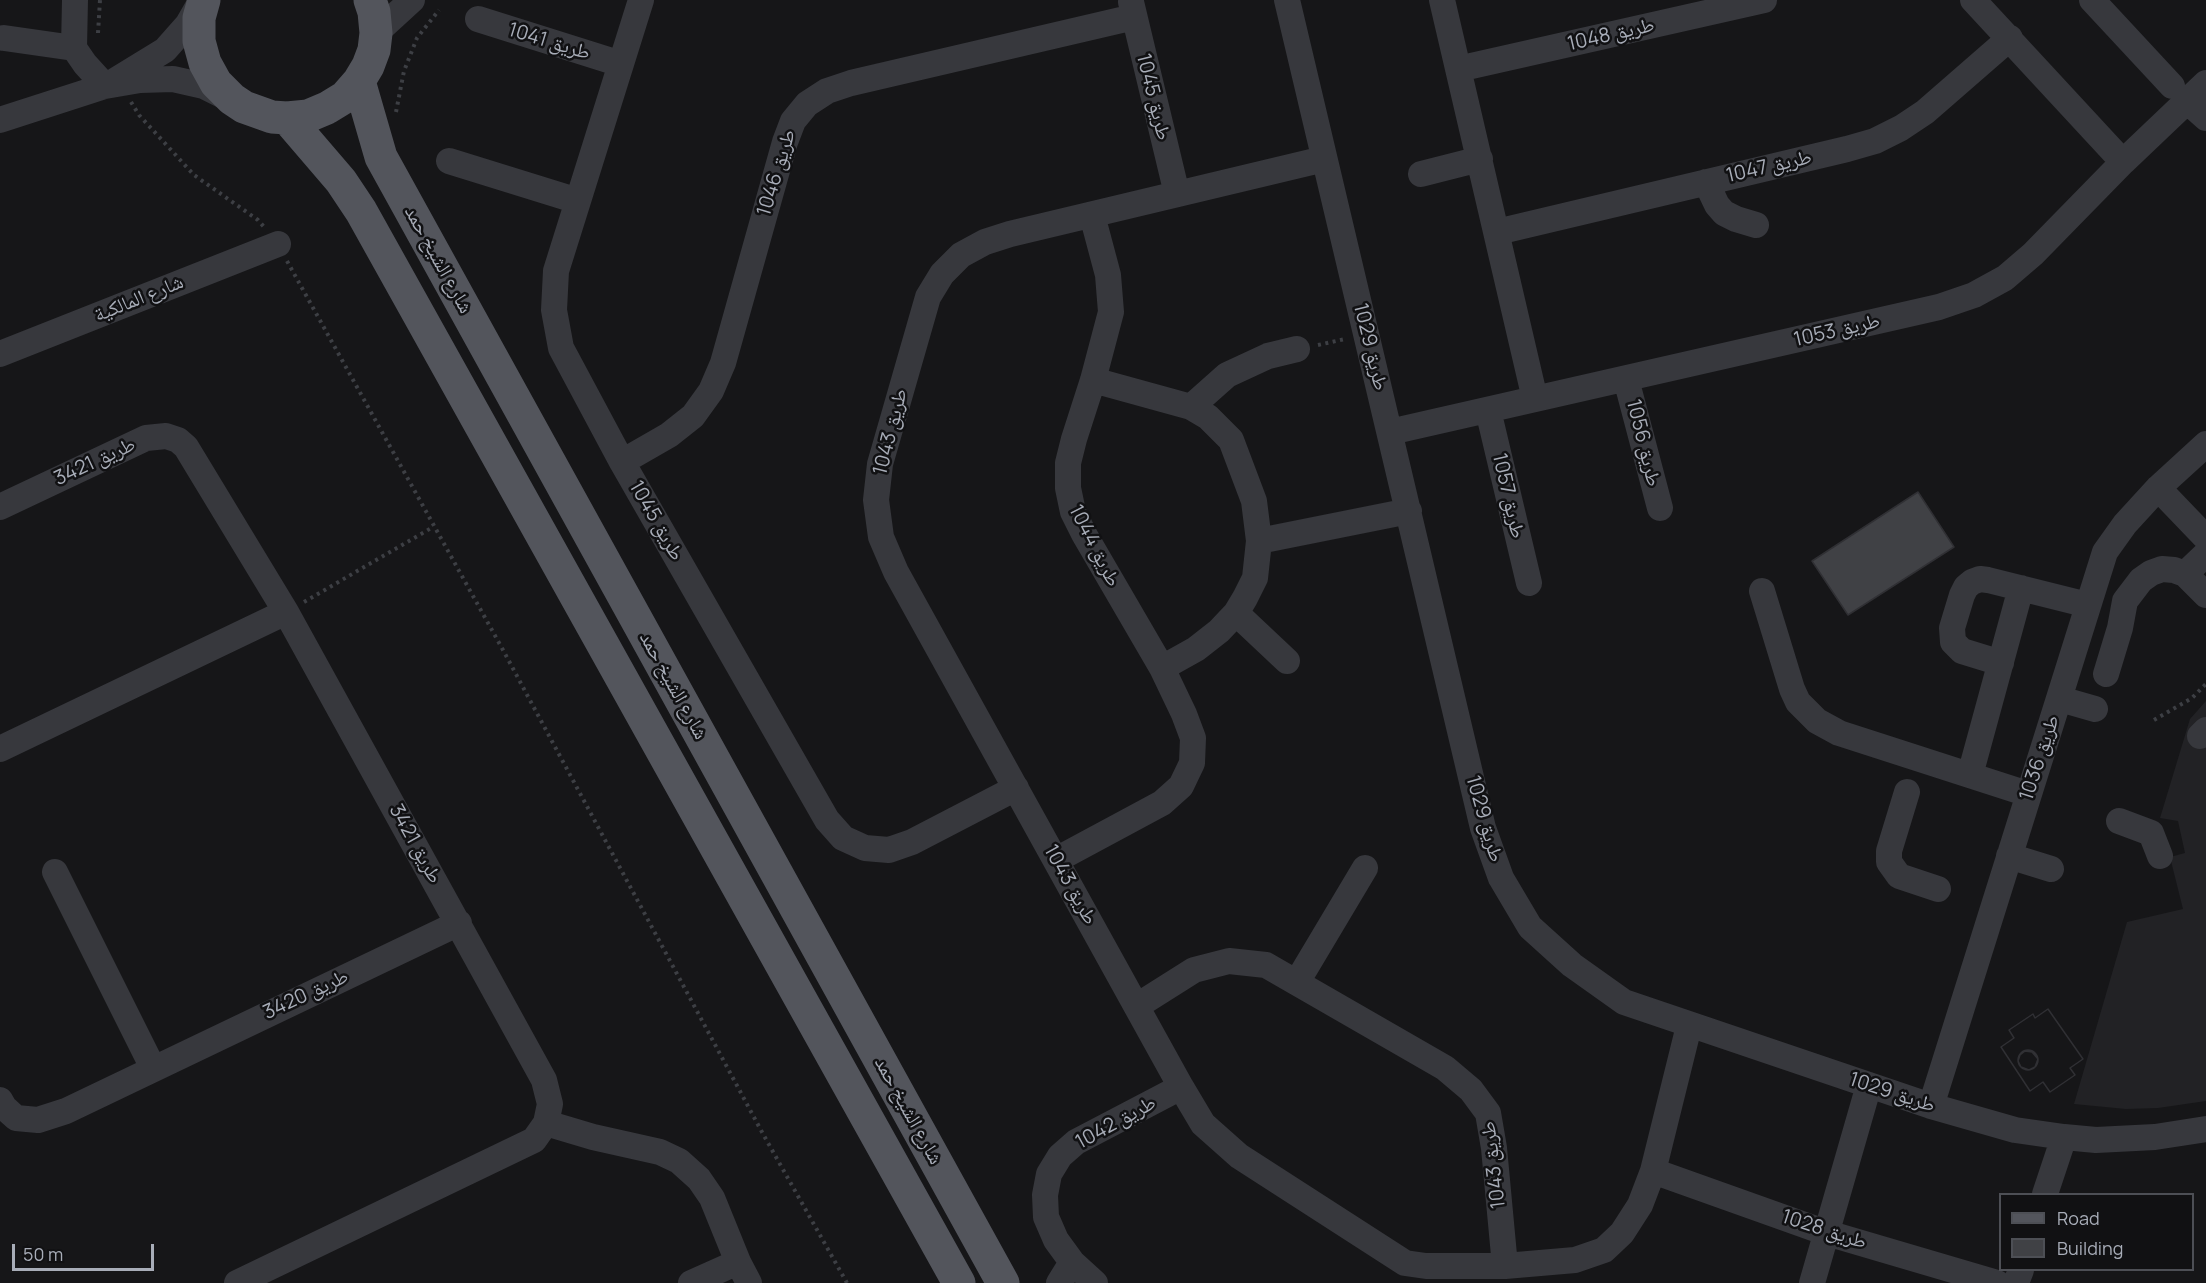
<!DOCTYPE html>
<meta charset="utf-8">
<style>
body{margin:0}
#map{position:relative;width:2206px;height:1283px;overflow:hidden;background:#161618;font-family:Manrope,sans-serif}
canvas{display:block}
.legend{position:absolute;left:1999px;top:1193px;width:195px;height:78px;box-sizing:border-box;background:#111113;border:2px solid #4d4f55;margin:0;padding:8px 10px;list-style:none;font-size:18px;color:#a8adb8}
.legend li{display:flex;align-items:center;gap:12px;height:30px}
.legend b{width:30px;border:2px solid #4d4f55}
.scale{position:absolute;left:12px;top:1244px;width:142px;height:27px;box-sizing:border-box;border:3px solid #a8adb8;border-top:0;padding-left:8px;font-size:18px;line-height:21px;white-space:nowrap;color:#a8adb8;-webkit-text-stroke:4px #111113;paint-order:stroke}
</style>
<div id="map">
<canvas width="2206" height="1283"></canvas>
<ul class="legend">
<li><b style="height:8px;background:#53555c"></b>Road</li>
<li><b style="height:16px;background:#404145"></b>Building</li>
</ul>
<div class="scale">50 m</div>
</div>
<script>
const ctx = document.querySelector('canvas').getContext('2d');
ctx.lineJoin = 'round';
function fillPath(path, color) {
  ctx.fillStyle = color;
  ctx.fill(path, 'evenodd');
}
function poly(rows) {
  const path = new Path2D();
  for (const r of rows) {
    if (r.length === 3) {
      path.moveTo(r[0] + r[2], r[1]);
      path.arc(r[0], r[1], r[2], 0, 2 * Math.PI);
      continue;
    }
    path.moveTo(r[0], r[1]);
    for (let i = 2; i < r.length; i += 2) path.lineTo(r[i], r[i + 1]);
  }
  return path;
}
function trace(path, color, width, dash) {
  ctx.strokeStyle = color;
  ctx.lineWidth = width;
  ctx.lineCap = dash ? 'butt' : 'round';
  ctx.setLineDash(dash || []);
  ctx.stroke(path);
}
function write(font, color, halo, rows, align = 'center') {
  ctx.font = font + ' Manrope,"Noto Naskh Arabic",sans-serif';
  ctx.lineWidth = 5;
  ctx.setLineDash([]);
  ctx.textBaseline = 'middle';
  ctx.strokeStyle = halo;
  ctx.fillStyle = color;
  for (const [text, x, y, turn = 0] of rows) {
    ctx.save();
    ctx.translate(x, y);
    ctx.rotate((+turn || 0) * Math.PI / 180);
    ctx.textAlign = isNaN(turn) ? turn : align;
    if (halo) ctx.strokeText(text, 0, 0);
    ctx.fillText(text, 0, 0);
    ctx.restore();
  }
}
fillPath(poly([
 [2206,701,2206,1101,2158,1108,2126,1109,2074,1104,2127,922,2183,909,2170,857,2185,853,2178,821,2160,818,2190,719]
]), '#222225');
const building = poly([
 [1918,492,1954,547,1848,615,1812,561,1918,492],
 [2048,1009,2083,1059,2070,1068,2075,1075,2050,1092,2043,1082,2030,1091,2001,1047,2014,1038,2009,1030,2033,1014,2035,1018,2048,1009],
 [2025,1051,2032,1052,2038,1059,2035,1067,2029,1070,2021,1067,2018,1061,2020,1055,2025,1051],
 [2048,1009,2083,1059,2070,1068,2075,1075,2050,1092,2043,1082,2030,1091,2001,1047,2014,1038,2009,1030,2033,1014,2035,1018,2048,1009],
 [2028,1060,10]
]);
fillPath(building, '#404145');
trace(building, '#303034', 1.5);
trace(poly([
 [98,33,100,0],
 [131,102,139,115,194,175,258,220,264,227],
 [396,112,404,71,417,38,439,10],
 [287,261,503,650,763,1134,847,1283],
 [1318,345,1345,339],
 [304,602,433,527],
 [2154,720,2192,698,2206,684]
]), '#3d3f44', 4, [3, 4.5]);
trace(poly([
 [75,0,74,48,85,64,105,86],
 [641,0,556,271,554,310,561,348,622,462,827,820,843,838,865,848,889,850,912,842,1016,788],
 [1287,0,1483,828,1501,878,1530,927,1572,965,1624,1002,1931,1106,2015,1130,2064,1137,2096,1140,2155,1137,2206,1129],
 [1442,0,1535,399],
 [1973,0,2123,162],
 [2092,0,2172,86],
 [1131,2,1177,194],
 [478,19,621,64],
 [376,33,412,0],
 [4,38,74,48],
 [1458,69,1764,0],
 [116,80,165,50,188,24,200,3],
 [2187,101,2206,118],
 [0,120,105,86,140,80,173,79,204,86,230,99],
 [1324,159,1010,234,985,242,961,255,942,274,928,297,880,464,876,500,881,537,896,572,1181,1087,1203,1124,1239,1156,1405,1263,1426,1266,1505,1266,1575,1260,1604,1250,1622,1233,1640,1205,1653,1171,1689,1026],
 [449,161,578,201],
 [1421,174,1480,159],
 [1706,182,1717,205,1724,213,1736,219,1756,225],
 [1497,232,1847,149,1875,141,1901,128,1925,112,2010,38],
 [0,354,278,244],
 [1626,379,1660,508],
 [1093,380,1191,407,1208,417,1231,440,1254,501,1259,541,1255,578,1245,598,1236,613,1219,631,1196,649,1162,668],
 [1191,407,1227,375,1268,356,1297,349],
 [1488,410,1529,583],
 [1390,432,1939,307,1974,295,2005,278,2033,254,2123,162,2206,83],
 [622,462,669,435,693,416,711,391,723,363,785,142,793,121,807,104,827,91,851,83,1134,17],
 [2158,488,2206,538],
 [0,507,146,438,166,436,178,440,186,447,286,612,544,1080,550,1104,546,1123,534,1140,237,1283],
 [1259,541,1409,511],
 [2185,574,2206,554],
 [1762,591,1792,689,1798,702,1817,721,1839,733,2028,794],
 [1236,613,1287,661],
 [2001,663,1962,651,1953,642,1952,628,1962,595,1966,587,1972,582,1980,579,1988,580,2088,605],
 [2106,674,2120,628,2125,601,2141,580,2151,573,2162,569,2174,570,2185,574,2206,595],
 [2060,699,2095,709],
 [2200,736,2206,730],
 [0,749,286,612],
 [1970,775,2021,588],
 [1907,792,1889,851,1889,862,1899,876,1938,889],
 [2119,821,2151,833,2160,856],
 [2009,856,2051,869],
 [1056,860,1162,803,1181,786,1192,763,1193,738,1184,714,1162,668,1084,534,1073,512,1068,488,1068,463,1074,439,1093,380,1111,312,1108,275,1092,215],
 [55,872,153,1068],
 [1297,982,1365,868],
 [1137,1006,1194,970,1229,961,1266,965,1445,1068,1471,1090,1488,1113,1494,1148,1505,1266],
 [0,1100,4,1107,16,1118,38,1120,66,1111,459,923],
 [1931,1106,2105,552,2125,524,2158,488,2206,444],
 [546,1123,593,1137,660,1152,679,1161,699,1179,712,1198,738,1262],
 [1653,1171,1827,1233,1997,1283],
 [2045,1194,2064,1137],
 [691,1283,738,1262,749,1283],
 [1059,1283,1072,1262],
 [1095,1283,1072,1262,1056,1240,1046,1217,1045,1195,1049,1174,1060,1156,1076,1142,1181,1087],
 [1812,1283,1869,1085],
 [2016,1283,2021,1270]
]), '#37383d', 26);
trace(poly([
 [204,0,199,18,199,41,205,63,216,83,232,99,244,107,272,117,287,118,308,116,327,108,345,97,359,81,368,66,374,50,376,33,374,12,370,0],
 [359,81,381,157,1003,1283],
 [287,118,341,181,361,211,959,1283]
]), '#53555c', 33);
write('20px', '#a8adb8', '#111113', [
 ["طريق 1048",1611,35,-13],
 ["طريق 1041",549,42,17],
 ["طريق 1045",1153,97,76],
 ["طريق 1047",1769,167,-13],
 ["طريق 1046",777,173,-73],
 ["شارع الشيخ حمد",438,260,61],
 ["شارع المالكية",139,299,-22],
 ["طريق 1053",1837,331,-13],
 ["طريق 1029",1370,347,76],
 ["طريق 1043",891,432,-76],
 ["طريق 1056",1643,443,76],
 ["طريق 3421",95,462,-25],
 ["طريق 1057",1508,496,77],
 ["طريق 1045",656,521,60],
 ["طريق 1044",1094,546,63],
 ["شارع الشيخ حمد",673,686,61],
 ["طريق 1036",2040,758,-72],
 ["طريق 1029",1484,819,74],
 ["طريق 3421",415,844,61],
 ["طريق 1043",1070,885,61],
 ["طريق 3420",306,995,-25],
 ["طريق 1029",1892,1093,18],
 ["شارع الشيخ حمد",908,1111,61],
 ["طريق 1042",1116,1123,-29],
 ["طريق 1043",1494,1165,-97],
 ["طريق 1028",1824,1230,18]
]);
</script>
